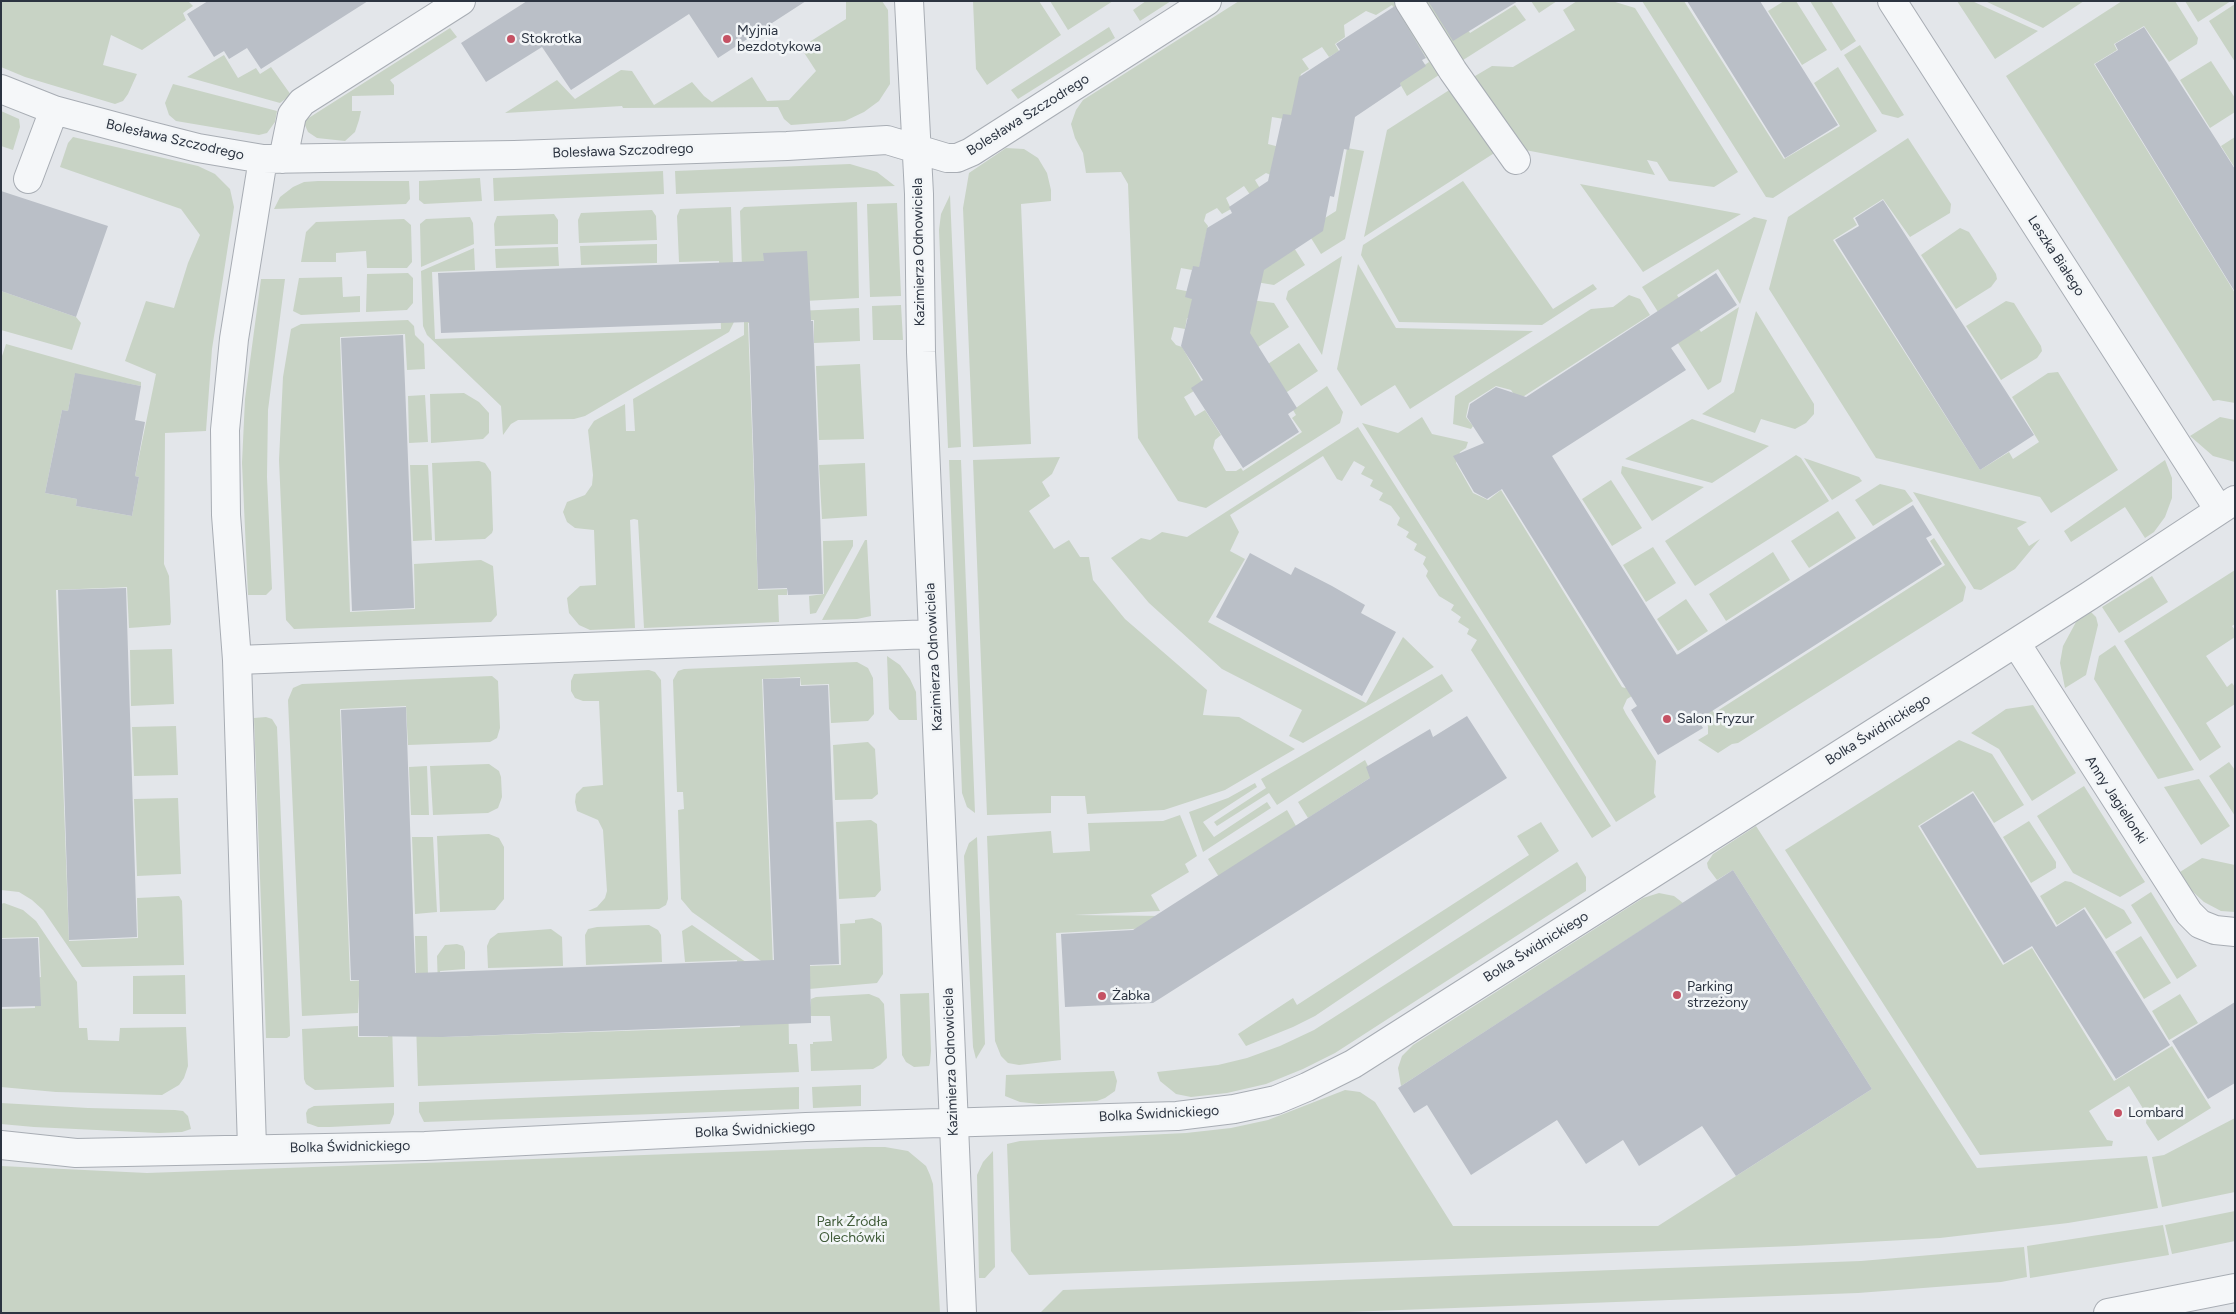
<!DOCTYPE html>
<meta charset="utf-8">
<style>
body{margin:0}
#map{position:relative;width:2236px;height:1314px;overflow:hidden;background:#e3e6ea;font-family:Figtree,sans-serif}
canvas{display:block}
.frame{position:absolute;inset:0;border:2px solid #2c3441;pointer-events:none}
</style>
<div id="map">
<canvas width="2236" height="1314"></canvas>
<div class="frame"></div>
</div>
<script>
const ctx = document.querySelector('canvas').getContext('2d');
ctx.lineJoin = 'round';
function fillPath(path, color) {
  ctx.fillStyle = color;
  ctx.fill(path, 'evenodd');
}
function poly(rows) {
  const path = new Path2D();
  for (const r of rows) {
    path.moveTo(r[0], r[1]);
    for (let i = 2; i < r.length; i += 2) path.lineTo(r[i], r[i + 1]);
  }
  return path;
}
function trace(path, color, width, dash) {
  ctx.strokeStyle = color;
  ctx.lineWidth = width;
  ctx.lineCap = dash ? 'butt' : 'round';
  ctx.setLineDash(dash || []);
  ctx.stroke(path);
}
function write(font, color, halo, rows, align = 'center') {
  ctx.font = font + ' Figtree,sans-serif';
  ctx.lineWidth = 5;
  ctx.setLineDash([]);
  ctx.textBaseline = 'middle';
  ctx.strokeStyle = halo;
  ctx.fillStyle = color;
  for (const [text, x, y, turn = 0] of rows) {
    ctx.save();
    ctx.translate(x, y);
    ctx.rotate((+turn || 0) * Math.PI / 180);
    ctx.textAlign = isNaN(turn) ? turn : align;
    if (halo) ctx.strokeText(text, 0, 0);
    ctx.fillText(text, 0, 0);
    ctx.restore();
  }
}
fillPath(poly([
 [1,1,191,1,189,2,193,6,183,13,186,20,142,50,111,35,103,65,137,74,128,94,123,101,115,104,25,77,1,67],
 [846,1,882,1,888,10,890,84,879,101,864,112,845,121,791,125,784,119,778,107,623,108,622,106,505,113,557,80,575,99,621,70,632,71,654,105,692,82,704,96,712,102,752,77,767,101,789,100,816,71,803,51,803,46,846,19],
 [973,1,1039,1,1061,35,987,85,976,69],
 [1050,1,1113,1,1068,30],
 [1146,1,1171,1,1140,21,1133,10],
 [1239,1,1399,1,1442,73,1407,96,1399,82,1429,62,1392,5,1376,15,1366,11,1344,25,1345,37,1335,44,1339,51,1329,57,1322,47,1302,59,1309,69,1301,74,1296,96,1296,121,1272,117,1268,144,1283,148,1273,176,1266,173,1255,180,1261,190,1251,196,1244,186,1226,198,1231,209,1222,214,1217,208,1206,214,1204,221,1208,226,1199,268,1193,267,1192,270,1181,268,1176,289,1191,292,1195,297,1190,318,1187,318,1185,329,1174,327,1171,339,1176,345,1182,347,1204,385,1184,397,1195,416,1205,410,1221,435,1215,440,1213,448,1226,471,1236,471,1241,468,1243,471,1302,432,1292,418,1296,415,1293,410,1327,386,1343,412,1340,423,1206,508,1178,501,1138,438,1128,184,1121,172,1086,173,1083,153,1075,138,1071,124,1076,110,1083,100],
 [1421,1,1450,1,1470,33,1515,5,1526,20,1460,62],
 [1531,1,1557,1,1539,13],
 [1577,1,1612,1,1635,8,1738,172,1714,187,1669,181,1657,162,1647,160,1655,175,1520,149,1470,79,1492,66,1513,67,1575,30,1563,10],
 [1642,1,1684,1,1784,159,1840,126,1814,83,1838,67,1877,131,1773,198,1766,197],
 [1784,1,1796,1,1827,50,1802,65,1768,11],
 [1810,1,1831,1,1856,41,1841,51],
 [1957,1,1972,1,2038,31,1995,59],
 [1985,1,2084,1,2043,28],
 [2122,1,2175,1,2198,38,2197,44,2169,62,2144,26,2114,44,2117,50,2094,64,2235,293,2235,403,2218,400,2213,401,2006,76],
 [2185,1,2231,1,2198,22],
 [2235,4,2235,62,2209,21],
 [1109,27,1115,38,1018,99,1011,90],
 [450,28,457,37,390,80,394,85,394,95,352,96,352,111,361,111,359,120,355,132,345,141,317,138,308,132,304,123,307,119],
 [1860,45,1904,115,1898,118,1882,114,1844,55],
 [224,55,238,78,256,68,260,74,271,67,291,95,280,103,187,77],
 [2211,61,2235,98,2235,112,2210,128,2180,80],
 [173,84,277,111,275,122,267,133,259,135,176,121,169,115,165,103],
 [1454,87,1499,150,1364,237,1387,130],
 [1,111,19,119,20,127,13,150,1,146],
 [73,137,198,166,215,174,230,189,234,207,212,349,206,431,165,433,164,564,169,576,171,622,170,625,129,628,127,587,56,590,69,941,138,938,137,898,179,896,182,901,184,965,82,967,43,910,32,900,19,892,1,890,1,359,6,344,141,382,141,386,75,374,68,411,62,410,45,493,77,499,76,506,132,516,139,477,135,476,156,374,125,361,146,301,174,308,188,263,200,235,181,209,60,167,68,143],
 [2235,137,2235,168,2221,146],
 [1908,138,1951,204,1950,213,1910,237,1883,199,1853,218,1857,225,1833,240,1980,470,2009,452,2013,459,2039,442,2012,397,2048,373,2058,372,2118,470,2051,513,2040,497,1876,458,1769,289,1788,217],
 [1006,148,1024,149,1038,158,1047,173,1051,190,1051,201,1021,204,1031,444,973,447,963,208,969,173],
 [1347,148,1364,151,1345,239,1321,254,1306,230,1336,211],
 [850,164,877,172,895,186,676,194,675,171],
 [663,171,664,194,494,201,493,178],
 [480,178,482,201,424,204,419,200,419,181],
 [318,181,409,181,410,199,406,204,274,209,280,197,293,187,304,182],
 [1463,181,1553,309,1593,284,1597,289,1542,325,1399,322,1361,255,1363,245],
 [1580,184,1741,214,1643,272],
 [950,195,961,447,948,448,939,230,941,214],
 [857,202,859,298,751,304,743,296,740,211,744,207],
 [897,203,901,296,870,297,867,204],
 [731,207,735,320,729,332,585,416,574,419,518,420,511,424,503,435,501,406,427,335,423,326,421,271,474,248,475,270,432,272,435,339,721,329,719,261,679,262,677,216,680,209],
 [652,210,656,216,657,240,579,243,578,220,581,213],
 [554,214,558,220,558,244,495,246,494,224,497,216],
 [470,217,473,223,474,244,421,267,420,224,426,219],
 [1754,217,1767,220,1740,304,1718,269,1677,295,1701,332,1739,307,1721,382,1708,390,1642,287],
 [404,219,411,225,412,262,407,268,367,268,366,251,336,253,336,262,301,262,306,232,316,222],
 [1960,228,1969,232,1996,274,1997,279,1991,287,1956,309,1921,255],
 [1289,240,1305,265,1274,285,1256,282,1262,258],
 [657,244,657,263,581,265,580,246],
 [558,247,559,266,496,268,495,249],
 [1342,256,1322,355,1286,299,1288,291],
 [1358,264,1396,328,1533,331,1410,409,1395,385,1361,406,1337,369],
 [408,273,413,278,413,303,407,310,366,312,367,274],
 [342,277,343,297,360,296,360,312,301,315,293,311,299,278],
 [261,279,285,279,268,410,267,477,272,589,266,595,248,595,242,463,245,399],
 [1,291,76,317,81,323,72,350,1,330],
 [1629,295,1640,299,1650,315,1518,400,1511,390,1496,386,1469,403,1466,417,1473,426,1471,429,1453,424,1455,396,1591,309,1613,307],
 [1251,300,1274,303,1289,327,1255,349,1243,332],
 [2006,301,2014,303,2041,346,2042,351,2037,358,2001,380,1966,326],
 [901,305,903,340,873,340,872,306],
 [859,308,860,341,814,343,814,320,748,323,758,590,787,589,787,595,778,595,779,622,644,628,638,520,634,519,630,520,635,628,590,630,579,625,569,613,567,598,580,586,596,585,594,530,575,528,567,522,563,512,567,502,585,495,592,485,593,475,588,430,594,421,625,404,626,431,635,431,633,399,744,335,744,322,758,313],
 [1756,311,1814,404,1814,414,1806,423,1795,429,1761,419,1755,433,1702,414,1734,392],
 [408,320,414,326,415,335,424,344,425,369,407,370,405,334,340,337,350,612,415,609,414,564,481,560,493,566,497,615,491,622,294,629,286,620,279,460,283,377,291,329,301,324],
 [1299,343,1318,371,1284,394,1265,366],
 [860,364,864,439,819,440,816,366],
 [464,393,479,402,489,413,489,433,483,439,431,443,430,394],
 [425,395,428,442,409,443,408,396],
 [1422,417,1432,434,1468,442,1466,448,1460,452,1456,463,1473,493,1488,500,1501,490,1622,687,1625,688,1678,654,1714,713,1945,565,1930,541,1934,538,1966,587,1963,601,1738,743,1732,744,1718,753,1698,740,1708,734,1708,726,1673,671,1627,699,1623,708,1626,714,1656,761,1654,793,1656,797,1616,822,1362,423,1398,433],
 [2220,417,2235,420,2235,462,2213,456,2190,436],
 [1692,419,1769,446,1712,483,1625,459],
 [1358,427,1611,826,1592,838,1471,650,1477,640,1467,634,1469,629,1458,622,1461,617,1451,610,1454,605,1439,596,1426,576,1428,571,1423,564,1426,557,1414,550,1417,544,1406,537,1409,532,1397,525,1400,518,1391,506,1379,500,1383,493,1370,486,1373,480,1361,474,1365,467,1354,461,1342,481,1337,479,1323,456,1230,515,1239,532,1230,551,1245,559,1208,622,1366,703,1403,637,1434,667,1303,743,1289,736,1302,710,1222,669,1149,603,1111,558,1141,538,1150,540,1162,532,1187,537],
 [1796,455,1801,458,1829,501,1695,586,1665,541],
 [1060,457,1052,474,1042,482,1050,496,1029,511,1054,549,1069,540,1080,557,1089,557,1093,580,1125,619,1207,690,1203,715,1239,717,1295,749,1225,790,1164,810,1087,814,1085,796,1051,796,1051,813,987,815,973,460],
 [1804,458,1859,477,1862,481,1832,500],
 [949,460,961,460,975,813,967,807,962,793],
 [2165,460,2172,478,2172,498,2165,517,2154,532,2145,538,2125,507,2071,542,2064,531],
 [479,461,485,463,491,472,493,530,492,533,485,539,435,541,432,463],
 [865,463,867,516,822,519,819,465],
 [410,465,428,465,432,540,413,541],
 [1622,466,1704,487,1652,521,1621,473],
 [1611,480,1642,528,1612,546,1582,499],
 [1880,484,1905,490,1913,501,1873,526,1855,500],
 [1913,492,2027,522,2017,528,2029,546,2040,539,2015,569,1981,590,1974,589],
 [1838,511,1856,538,1809,568,1791,541],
 [853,540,853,546,816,613,810,614,809,596,824,594,823,541],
 [865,540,867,540,871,616,857,619,822,620],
 [1653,547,1676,583,1646,602,1623,565],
 [1773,552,1790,580,1726,621,1709,594],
 [2235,570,2235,624,2232,626,2235,630,2235,637,2206,656,2227,687,2232,683,2235,687,2235,704,2206,723,2221,747,2200,761,2124,641],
 [2152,576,2168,602,2119,633,2102,607],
 [1686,599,1708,631,1678,651,1657,619],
 [2091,612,2096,617,2098,625,2086,675,2065,688,2060,663,2063,646,2076,622],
 [2115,645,2194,770,2158,779,2094,679,2099,656],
 [172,649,174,704,131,706,130,650],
 [887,656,900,665,910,679,916,692,917,720,899,720,889,709],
 [857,662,868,668,873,678,874,714,868,721,831,723,829,684,801,685,800,677,762,679,773,967,841,965,840,924,855,923,855,920,872,918,881,923,882,927,883,974,877,983,809,989,764,963,692,912,681,899,678,810,684,809,683,792,677,792,673,680,678,671,684,669],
 [649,670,655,672,661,680,668,899,666,905,659,909,588,911,597,907,605,898,607,891,603,830,598,820,577,811,575,802,576,794,583,787,603,785,599,701,583,701,575,698,571,691,571,681,574,674],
 [1442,674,1453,691,1277,805,1269,793,1217,826,1214,822,1266,788,1261,779],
 [492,676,498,681,500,728,497,738,490,742,408,745,406,706,340,709,350,981,416,978,415,936,427,936,428,975,417,980,392,1011,384,1011,382,991,374,990,365,991,359,995,358,1013,302,1016,288,700,293,688,302,684],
 [2033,705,2076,773,2032,801,1999,749,1971,733,2006,709],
 [266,717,272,719,277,727,290,1031,290,1036,287,1038,266,1038,254,718],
 [176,726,178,775,134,776,132,727],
 [1959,740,1992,754,2024,805,1994,823,1973,791,1918,826,2003,965,2032,948,2114,1081,2172,1046,2211,1108,2158,1141,2146,1123,2147,1115,2129,1086,2089,1111,2107,1140,2113,1141,2112,1146,1980,1155,1785,850],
 [868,742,875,749,878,794,872,799,835,800,833,745],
 [1365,760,1373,776,1308,818,1298,802],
 [2229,762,2235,770,2235,816,2209,776],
 [489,764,499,771,501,777,502,797,498,808,488,813,433,815,430,766],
 [427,766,429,815,411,815,409,767],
 [2199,779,2230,826,2201,845,2164,787],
 [1255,783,1257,787,1203,822,1214,837,1267,802,1271,808,1203,852,1189,812,1228,798],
 [2084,786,2145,882,2120,897,2073,873,2037,816],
 [178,798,181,874,137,876,134,799],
 [1287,810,1296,826,1219,877,1208,859],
 [1180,815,1197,856,1185,864,1189,872,1151,895,1160,911,1074,915,1162,916,1169,927,1056,933,1061,1060,1019,1065,1008,1063,1001,1056,995,1041,987,836,1051,831,1053,853,1090,851,1088,823,1163,821],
 [871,820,877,824,881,890,875,897,839,899,836,822],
 [2029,821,2056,862,2056,868,2031,883,2003,837],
 [1541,822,1559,851,1315,1016,1293,1027,1246,1046,1238,1034,1293,998,1297,1005,1529,855,1517,836],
 [1756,826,1977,1168,2147,1156,2158,1208,2068,1223,1940,1238,1795,1246,1029,1275,1011,1251,1007,1144,1020,1141,1186,1133,1231,1128,1268,1120,1345,1090,1360,1092,1375,1102,1453,1226,1658,1226,1872,1089,1733,870,1717,880,1708,868,1707,863,1713,854],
 [489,834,499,838,504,847,504,899,495,910,440,912,437,836],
 [412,837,433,837,437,912,415,914],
 [977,837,985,1044,976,1059,973,1047,964,856,969,843],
 [2202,858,2235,865,2235,912,2221,911,2204,902,2192,891,2180,872],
 [1577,862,1586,877,1586,891,1335,1053,1303,1069,1266,1084,1227,1093,1191,1097,1176,1094,1160,1081,1157,1072,1218,1065,1247,1058,1280,1046,1314,1030],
 [2065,881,2071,882,2124,910,2132,923,2106,939,2085,907,2057,925,2040,896],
 [2151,892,2197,966,2177,979,2131,905],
 [1659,893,1674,896,1683,903,1401,1086,1398,1068,1402,1056,1413,1045,1643,898],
 [4,903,23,910,36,921,77,982,79,1028,87,1028,88,1040,119,1041,120,1028,186,1027,188,1066,184,1078,179,1085,162,1095,56,1092,1,1087,1,1009,35,1008,34,978,41,977,39,937,1,938,1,904],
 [649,925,658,930,661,935,662,962,586,965,585,935,588,929,597,927],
 [692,925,788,991,789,1044,797,1044,799,1072,418,1086,416,1022,439,1021,437,956,445,945,457,944,463,946,465,952,465,969,440,971,443,1037,740,1027,737,960,685,962,682,931],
 [551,929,562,937,563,966,488,968,487,946,490,939,498,933],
 [2141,936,2171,983,2144,999,2115,952],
 [185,975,186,1014,133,1014,133,976],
 [929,993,931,1051,930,1063,929,1066,914,1067,906,1062,902,1055,900,994],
 [869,994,879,998,884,1004,887,1058,880,1065,873,1069,811,1071,810,1044,813,1044,813,1042,832,1041,830,1016,809,1016,811,999,816,997],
 [2180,994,2198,1023,2169,1040,2152,1011],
 [388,1024,392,1024,394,1087,315,1090,306,1084,304,1079,302,1029,358,1026,358,1037,388,1037],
 [1114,1071,1117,1081,1115,1091,1105,1098,1097,1101,1039,1104,1020,1102,1005,1096,1006,1075],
 [861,1085,861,1106,813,1108,812,1087],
 [799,1087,799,1109,424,1122,419,1112,419,1102],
 [1,1103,88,1108,175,1110,183,1111,188,1116,191,1129,182,1132,159,1133,34,1127,1,1124],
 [394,1103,394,1114,390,1124,330,1127,318,1127,307,1123,306,1113,308,1109,314,1106],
 [2235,1118,2235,1192,2162,1207,2152,1157,2164,1155],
 [865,1147,885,1147,908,1151,926,1166,930,1175,933,1184,940,1313,1,1313,1,1166,147,1173],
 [993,1151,995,1267,985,1278,979,1278,977,1175,983,1162],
 [2235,1211,2235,1241,2172,1254,2165,1225],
 [2163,1225,2169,1255,2030,1278,2027,1246],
 [2024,1247,2027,1277,2001,1282,1858,1293,1320,1313,1040,1313,1063,1290,1861,1261]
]), '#c8d3c5');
fillPath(poly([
 [208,1,368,1,261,69,247,48,229,59,224,51,214,57,187,14],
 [527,1,806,1,718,58,689,14,571,90,542,47,486,82,461,43],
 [1428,1,1518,1,1453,41],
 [1687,1,1760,1,1838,125,1785,158],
 [1395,6,1426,58,1422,60,1426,66,1400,83,1401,86,1355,117,1349,150,1344,149,1334,197,1330,196,1323,231,1264,270,1250,333,1297,408,1288,414,1299,432,1243,468,1191,388,1203,380,1181,346,1192,299,1185,297,1193,266,1199,267,1207,228,1232,213,1229,207,1268,181,1283,114,1291,115,1299,77,1340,50,1336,44],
 [2144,27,2235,169,2235,292,2095,64,2118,50,2115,44],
 [1,191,108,226,76,317,1,291],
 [1883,200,2034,435,1980,470,1835,240,1859,226,1855,218],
 [807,251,811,321,813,321,823,594,788,595,787,588,758,589,749,322,441,333,438,273,764,261,763,253],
 [1716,273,1737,305,1671,348,1686,370,1552,456,1677,655,1913,505,1932,535,1926,538,1942,564,1698,720,1703,728,1658,755,1631,710,1637,706,1502,489,1487,499,1474,492,1453,456,1484,443,1467,417,1470,404,1496,387,1526,397],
 [403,335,414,608,352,611,341,338],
 [75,373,141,386,135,420,145,422,135,476,139,477,132,516,76,506,77,499,45,493,62,410,68,411],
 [1250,553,1291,575,1295,567,1332,586,1365,605,1361,613,1396,632,1362,696,1216,617],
 [126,588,137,937,69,940,58,590],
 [800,678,800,686,828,685,839,964,810,965,811,1023,443,1037,359,1036,359,980,351,980,341,710,406,707,415,973,774,960,763,679],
 [1467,716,1507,778,1153,1003,1065,1007,1061,934,1133,930,1370,778,1366,767,1430,729,1433,737],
 [1973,793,2056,927,2084,909,2170,1045,2116,1079,2032,946,2004,963,1920,826],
 [1733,870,1872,1089,1736,1176,1702,1126,1639,1166,1623,1140,1586,1164,1557,1120,1471,1175,1427,1105,1414,1113,1398,1088],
 [38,938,41,1006,1,1007,1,939],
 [2235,1002,2235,1083,2208,1099,2172,1041]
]), '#babfc7');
const minor = poly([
 [909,1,919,194,921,352,962,1313],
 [1409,1,1453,71,1516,160],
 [1892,1,2219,510],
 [1,89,54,110,147,135,198,148,263,159,514,155,787,146,887,140,947,158,957,158,971,152,1207,1],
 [283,159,292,115,302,102,461,1],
 [28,179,54,110],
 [2016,643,2189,913,2200,924,2215,930,2235,932],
 [237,660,933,634],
 [1,1145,76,1153,425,1146,806,1127,1177,1116,1234,1109,1276,1100,1307,1087,1353,1064,2089,596,2235,500],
 [252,1148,237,660,226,515,225,430,234,339,263,159],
 [2108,1313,2235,1288]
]);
trace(minor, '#a8adb4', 30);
trace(minor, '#f5f7f9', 28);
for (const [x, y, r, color] of [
 [511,39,5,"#c55264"],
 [727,39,5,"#c55264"],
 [1667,719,5,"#c55264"],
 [1677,995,5,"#c55264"],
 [1102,996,5,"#c55264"],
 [2118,1113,5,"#c55264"]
]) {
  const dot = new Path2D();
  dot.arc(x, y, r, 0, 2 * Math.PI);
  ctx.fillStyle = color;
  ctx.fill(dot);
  trace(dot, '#f2f5f7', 2);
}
write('14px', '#2c3441', '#f2f5f7', [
 ["Myjnia",737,31],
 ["bezdotykowa",737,47],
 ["Stokrotka",521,39],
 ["Salon Fryzur",1677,719],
 ["Parking",1687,987],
 ["strzeżony",1687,1003],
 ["Żabka",1112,996],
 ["Lombard",2128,1113]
], 'left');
write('14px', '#2c3441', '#f2f5f7', [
 ["Bolesława Szczodrego",1028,115,-32],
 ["Bolesława Szczodrego",175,140,13],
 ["Bolesława Szczodrego",623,151,-2],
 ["Kazimierza Odnowiciela",919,252,-91],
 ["Leszka Białego",2056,256,57],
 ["Kazimierza Odnowiciela",934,657,-93],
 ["Bolka Świdnickiego",1878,730,-32],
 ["Anny Jagiellonki",2116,800,57],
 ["Bolka Świdnickiego",1536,947,-32],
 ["Kazimierza Odnowiciela",951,1062,-92],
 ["Bolka Świdnickiego",1159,1114,-3],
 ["Bolka Świdnickiego",755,1130,-3],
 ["Bolka Świdnickiego",350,1147,-1]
]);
write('14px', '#415c3a', '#f2f5f7', [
 ["Park Źródła",852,1222],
 ["Olechówki",852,1238]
]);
</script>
